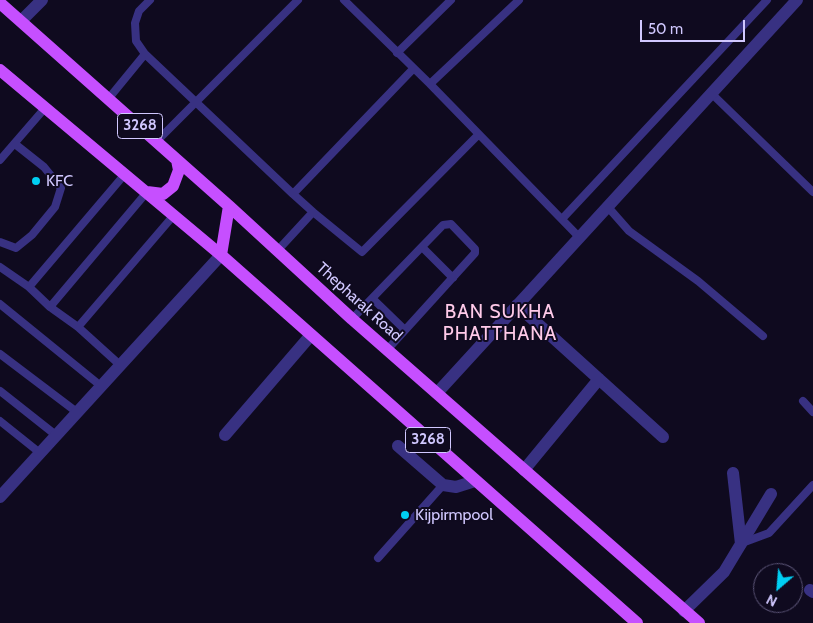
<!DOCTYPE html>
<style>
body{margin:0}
#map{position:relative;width:813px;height:623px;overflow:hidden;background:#0f0a1f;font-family:Cabin,sans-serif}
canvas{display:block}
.north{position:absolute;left:753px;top:563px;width:50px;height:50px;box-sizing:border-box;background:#0f0a1f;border:1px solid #5d5679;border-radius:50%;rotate:207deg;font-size:14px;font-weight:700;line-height:20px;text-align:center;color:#d1c8ff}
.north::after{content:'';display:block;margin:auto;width:18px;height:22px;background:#00cff3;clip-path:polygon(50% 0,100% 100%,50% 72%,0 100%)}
.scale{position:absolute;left:640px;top:20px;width:105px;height:22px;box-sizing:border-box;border:2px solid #d1c8ff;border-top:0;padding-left:6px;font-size:15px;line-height:18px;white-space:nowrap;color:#d1c8ff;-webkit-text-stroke:4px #0f0a1f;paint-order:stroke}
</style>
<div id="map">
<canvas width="813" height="623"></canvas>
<div class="north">N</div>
<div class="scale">50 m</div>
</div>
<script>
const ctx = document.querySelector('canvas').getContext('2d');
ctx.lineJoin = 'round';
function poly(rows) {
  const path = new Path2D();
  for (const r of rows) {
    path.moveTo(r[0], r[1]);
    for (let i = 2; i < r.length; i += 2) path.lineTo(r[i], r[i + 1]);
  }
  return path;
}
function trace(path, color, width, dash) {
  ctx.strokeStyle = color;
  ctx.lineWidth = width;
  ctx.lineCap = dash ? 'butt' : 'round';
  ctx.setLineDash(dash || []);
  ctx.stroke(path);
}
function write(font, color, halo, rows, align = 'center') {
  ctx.font = font + ' Cabin,sans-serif';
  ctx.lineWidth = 4;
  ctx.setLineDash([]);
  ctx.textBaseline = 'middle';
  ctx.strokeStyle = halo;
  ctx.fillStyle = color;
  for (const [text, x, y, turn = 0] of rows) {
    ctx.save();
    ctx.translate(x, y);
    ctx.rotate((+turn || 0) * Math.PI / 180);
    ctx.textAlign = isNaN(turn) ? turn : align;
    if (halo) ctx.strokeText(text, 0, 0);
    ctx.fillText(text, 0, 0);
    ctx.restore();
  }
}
trace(poly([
 [344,0,430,84,519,0],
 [397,53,451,0],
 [145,54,293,194,413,69],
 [430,84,579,237],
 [711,93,813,192],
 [109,98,145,54,136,41,135,23,139,11,150,0],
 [157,141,298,0],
 [0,160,45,108],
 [293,194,313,212],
 [607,206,629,231,698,281,763,336],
 [562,219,767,0],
 [0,242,16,248,32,235,55,207,61,188,44,167,15,144],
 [422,247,453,278],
 [278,250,313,212,362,252,478,135],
 [0,267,29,287,50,307],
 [29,287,125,174],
 [373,299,405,330],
 [0,304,96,382],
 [352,319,443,225,451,224,475,249,475,253,387,350],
 [78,327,174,215],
 [0,354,78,413],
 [120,365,78,327,50,307,147,192],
 [0,391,57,436],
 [803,401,813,412],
 [0,421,40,453],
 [742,543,769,533,813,485],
 [378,558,443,485]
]), '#383182', 8);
trace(poly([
 [21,21,42,0],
 [517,305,663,437],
 [437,393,797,0],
 [225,435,311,335],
 [398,446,443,485,456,487,475,481],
 [524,470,599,379],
 [733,473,741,544],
 [0,497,221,255],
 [810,590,813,592],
 [684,611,724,572,771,494]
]), '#383182', 12);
trace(poly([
 [0,3,229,206,352,319,699,623],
 [0,70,221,255,637,623],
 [147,192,163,194,173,186,179,170,177,160],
 [221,255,229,206]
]), '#c64fff', 12);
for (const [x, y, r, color] of [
 [36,181,5,"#00cff3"],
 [405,515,5,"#00cff3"]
]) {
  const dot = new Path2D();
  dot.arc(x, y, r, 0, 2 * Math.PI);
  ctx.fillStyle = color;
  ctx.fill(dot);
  trace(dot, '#0f0a1f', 2);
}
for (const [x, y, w] of [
 [140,126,45],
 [428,440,45]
]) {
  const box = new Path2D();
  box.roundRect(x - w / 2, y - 12.5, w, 25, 4);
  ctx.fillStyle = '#0f0a1f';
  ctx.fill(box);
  trace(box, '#d1c8ff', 1);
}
write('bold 15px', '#d1c8ff', null, [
 ["3268",140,126],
 ["3268",428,440]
]);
write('16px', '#d1c8ff', '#0f0a1f', [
 ["KFC",46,181],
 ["Kijpirmpool",415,515]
], 'left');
write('16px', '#d1c8ff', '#0f0a1f', [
 ["Thepharak Road",359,302,42]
]);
ctx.letterSpacing = '1px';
write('19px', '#ffcae9', '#0f0a1f', [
 ["BAN SUKHA",500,312],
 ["PHATTHANA",500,334]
]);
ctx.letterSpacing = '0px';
</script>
